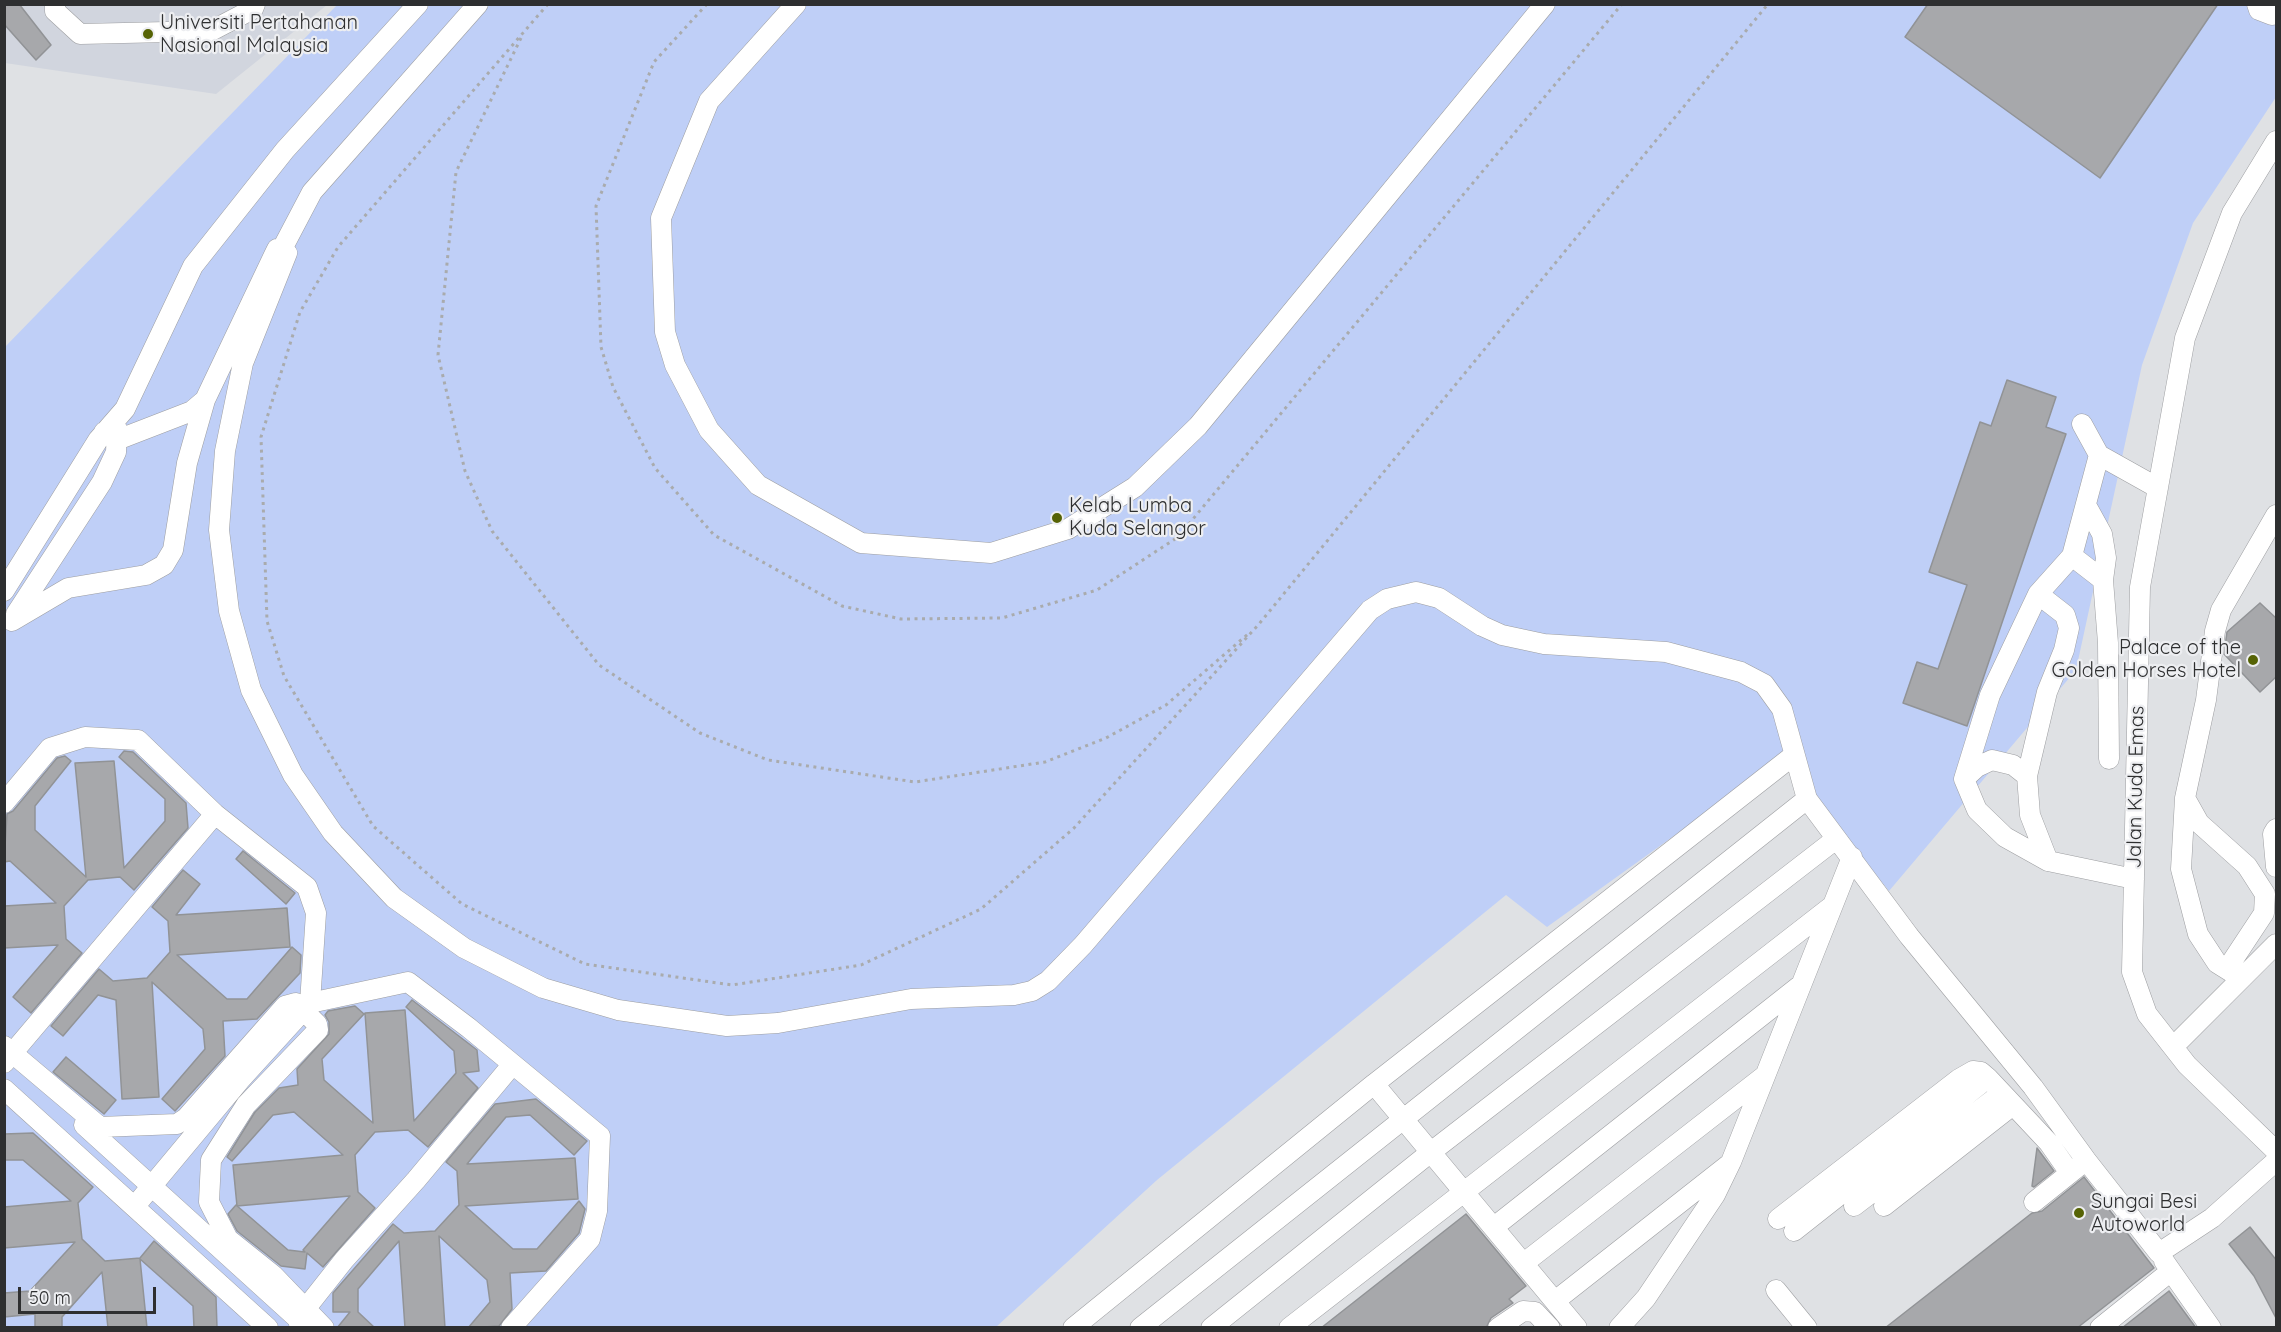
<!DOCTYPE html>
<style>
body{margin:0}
#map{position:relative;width:2281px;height:1332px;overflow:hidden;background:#dfe1e4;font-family:Quicksand,sans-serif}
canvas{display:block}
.frame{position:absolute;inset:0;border:6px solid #2e2f30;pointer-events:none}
.scale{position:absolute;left:18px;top:1287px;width:138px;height:27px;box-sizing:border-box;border:3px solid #2e2f30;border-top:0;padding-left:8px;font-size:18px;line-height:21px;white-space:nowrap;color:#2e2f30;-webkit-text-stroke:4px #edeef1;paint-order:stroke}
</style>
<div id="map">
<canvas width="2281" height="1332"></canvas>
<div class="frame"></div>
<div class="scale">50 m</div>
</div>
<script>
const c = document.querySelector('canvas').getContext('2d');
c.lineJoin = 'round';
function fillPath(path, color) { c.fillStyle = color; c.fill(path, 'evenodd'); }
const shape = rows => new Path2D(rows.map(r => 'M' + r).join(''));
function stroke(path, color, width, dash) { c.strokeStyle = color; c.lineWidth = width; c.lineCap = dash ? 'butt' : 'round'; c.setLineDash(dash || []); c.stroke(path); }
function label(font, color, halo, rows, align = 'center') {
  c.font = font + ' Quicksand,sans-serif'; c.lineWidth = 4.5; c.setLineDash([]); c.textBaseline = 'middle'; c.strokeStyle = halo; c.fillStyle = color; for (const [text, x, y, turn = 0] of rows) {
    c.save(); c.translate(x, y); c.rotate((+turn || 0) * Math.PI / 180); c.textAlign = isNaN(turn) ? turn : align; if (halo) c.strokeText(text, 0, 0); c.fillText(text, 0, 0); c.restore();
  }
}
fillPath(shape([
 [5,5,327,5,216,94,5,63]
]), '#d1d5de');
fillPath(shape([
 [337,5,2276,5,2276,97,2193,223,2142,365,2076,670,1889,891,1781,759,1547,927,1506,895,1157,1180,996,1327,5,1327,4,348]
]), '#bfcff7');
const building = shape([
 [4,4,19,4,51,45,36,60,4,24,4,4],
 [1928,4,2218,4,2100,178,1905,37,1928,4],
 [2007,380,2056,397,2046,427,2066,434,1967,726,1903,703,1917,662,1938,669,1967,585,1929,572,1980,422,1991,426,2007,380],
 [2260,603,2277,619,2277,676,2260,692,2224,654,2227,632,2260,603],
 [124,751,133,752,186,803,188,828,134,890,120,877,88,880,64,906,66,939,82,953,31,1013,13,997,58,945,4,948,4,906,56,903,10,861,4,862,7,814,13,811,57,758,65,756,71,761,35,806,35,830,86,877,75,763,114,761,124,868,165,821,165,799,119,757,124,751],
 [243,851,295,893,286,904,236,859,243,851],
 [183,870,200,884,176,915,287,908,290,947,177,955,227,999,247,999,292,947,301,955,300,973,257,1019,223,1021,225,1056,175,1111,162,1099,205,1049,203,1029,152,982,159,1097,122,1099,116,1000,98,995,63,1036,51,1026,99,969,113,981,147,978,170,952,168,921,152,907,183,870],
 [412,1000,477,1050,479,1071,463,1073,478,1088,428,1147,408,1130,375,1132,355,1155,358,1192,375,1208,323,1267,307,1253,305,1269,281,1266,237,1231,228,1214,236,1205,288,1250,305,1252,303,1250,350,1196,237,1206,233,1165,343,1155,294,1112,273,1115,232,1161,227,1157,255,1112,279,1088,298,1085,297,1069,329,1034,329,1022,325,1015,328,1011,355,1006,364,1014,322,1059,324,1080,373,1123,365,1013,405,1010,414,1121,456,1073,454,1051,406,1007,412,1000],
 [66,1057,116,1100,104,1114,53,1072,66,1057],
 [536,1099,587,1141,574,1155,530,1115,506,1117,467,1164,575,1158,578,1199,465,1206,513,1249,537,1249,579,1201,585,1209,579,1233,546,1271,510,1273,512,1309,499,1326,468,1328,490,1302,487,1280,439,1236,445,1328,405,1328,399,1241,358,1289,358,1312,375,1328,337,1328,350,1312,333,1312,333,1293,393,1224,404,1233,435,1231,459,1205,457,1171,446,1162,495,1104,536,1099],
 [33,1133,93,1187,78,1203,82,1239,105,1261,140,1258,154,1241,216,1297,217,1328,194,1328,193,1306,140,1259,147,1328,108,1328,102,1272,62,1317,62,1328,35,1328,35,1314,4,1317,4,1293,30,1291,75,1242,4,1248,4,1207,71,1201,23,1160,4,1160,4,1134,33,1133],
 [2037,1148,2054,1171,2034,1187,2032,1186,2037,1148],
 [2084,1177,2154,1268,2077,1328,1885,1328,2032,1213,2042,1211,2084,1177],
 [1466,1214,1526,1286,1509,1299,1513,1303,1491,1318,1486,1328,1321,1328,1466,1214],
 [2250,1227,2277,1261,2277,1320,2254,1276,2229,1244,2250,1227],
 [2169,1291,2196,1328,2122,1328,2169,1291]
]);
fillPath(building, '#a7a8ab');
stroke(building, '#919396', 1.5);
const minor = shape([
 [55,4,55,11,80,34,211,31,253,9,255,4],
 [796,4,709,101,661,218,665,332,675,365,709,430,758,485,861,543,991,553,1068,529,1135,487,1198,426,1545,4],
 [2257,4,2259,10,2272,15,2276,13],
 [2276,141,2232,213,2185,338,2140,587,2132,972,2147,1014,2187,1065,2276,1151],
 [282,249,312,192,478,4],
 [2082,424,2099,455,2072,556,2038,594,1990,695,1964,779,1977,810,2005,837,2048,861,2134,879],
 [104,432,117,440,192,411,205,400,274,255,277,249,282,249,287,253,243,363,225,451,219,530,229,611,251,690,293,775,333,833,394,898,464,948,543,988,618,1010,727,1026,778,1023,911,999,1014,995,1032,991,1048,981,1083,945,1370,610,1387,599,1416,592,1439,598,1482,626,1502,635,1544,644,1666,652,1741,672,1764,684,1782,709,1807,799,1909,936,2033,1087,2086,1160,2159,1253,2212,1218,2276,1161],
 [2099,455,2158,488],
 [2086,505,2102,534,2106,558,2103,580],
 [2072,556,2103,580,2108,643,2109,759],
 [4,591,98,440,125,409,193,266,285,150,418,4],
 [2038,594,2065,615,2069,628,2064,650,2047,692,2027,776,2030,815,2048,861],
 [16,614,102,482,116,452,117,429],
 [12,621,68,588,146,575,164,565,173,550,187,463,205,400],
 [1964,779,1977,767,1992,760,2013,765,2027,776],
 [2185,798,2199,823,2247,866,2265,894,2264,913,2227,969],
 [4,803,50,748,85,737,138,740,215,814,307,887,316,913,310,1003],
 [2276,829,2273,834,2276,867],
 [2241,978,2217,963,2198,934,2181,869,2185,798,2206,700,2215,631,2221,610,2276,515],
 [4,1046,100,1127,177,1124,186,1118,285,1006,296,1003,317,1024,318,1030,246,1105,211,1160,209,1202,228,1239,273,1275,324,1328],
 [2173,1047,2276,944],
 [4,1063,215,814],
 [1374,1084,1794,755],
 [4,1089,268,1328],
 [84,1125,298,1319,300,1328],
 [2034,1202,2079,1166],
 [135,1206,240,1080,310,1003,408,982,469,1028,600,1136,597,1211,590,1239,511,1328],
 [1854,1206,2002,1093],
 [1884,1206,2013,1105],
 [1778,1219,1959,1079,1973,1071,1981,1072,1988,1078,2049,1143,2070,1173],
 [1494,1227,1798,987],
 [1794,1231,1988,1078],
 [2164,1261,2211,1328],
 [1524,1263,1763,1077],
 [1776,1290,1807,1328],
 [1555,1301,1728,1165],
 [299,1317,344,1260,416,1180,512,1065],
 [1073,1328,1374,1084,1577,1328],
 [1140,1328,1807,799],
 [1211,1328,1431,1152,1836,839],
 [1289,1328,1832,906],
 [1498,1328,1523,1311,1535,1312,1550,1328],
 [1619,1328,1646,1298,1715,1195,1731,1162,1852,857],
 [2100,1328,2171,1271]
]);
stroke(minor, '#9d9ea1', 21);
stroke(shape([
 [548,4,338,247,300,312,261,437,267,621,284,676,373,826,462,904,585,964,732,985,861,965,981,909,1074,828,1259,624,1768,4],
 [707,4,654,62,596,206,601,347,613,387,655,468,714,535,842,606,901,619,1002,618,1097,590,1178,537,1622,4],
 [521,38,456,172,438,355,465,471,492,531,599,665,700,733,768,760,915,782,1045,762,1106,738,1166,705,1248,634]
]), '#a9abad', 3, [3, 4.5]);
stroke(minor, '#fff', 20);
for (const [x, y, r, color] of [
 [148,34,6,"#566305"],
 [1057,518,6,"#566305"],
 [2253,660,6,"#566305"],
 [2079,1213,6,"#566305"]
]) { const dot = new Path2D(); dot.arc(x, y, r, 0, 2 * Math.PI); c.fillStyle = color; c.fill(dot); stroke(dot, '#edeef1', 2); }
label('20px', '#2e2f30', '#edeef1', [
 ["Universiti Pertahanan",160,23],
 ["Nasional Malaysia",160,46],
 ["Kelab Lumba",1069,506],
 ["Kuda Selangor",1069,529],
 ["Palace of the",2241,648,"right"],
 ["Golden Horses Hotel",2241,671,"right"],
 ["Sungai Besi",2091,1202],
 ["Autoworld",2091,1225]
], 'left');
label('20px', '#2e2f30', '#edeef1', [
 ["Jalan Kuda Emas",2136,787,-89]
]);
</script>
